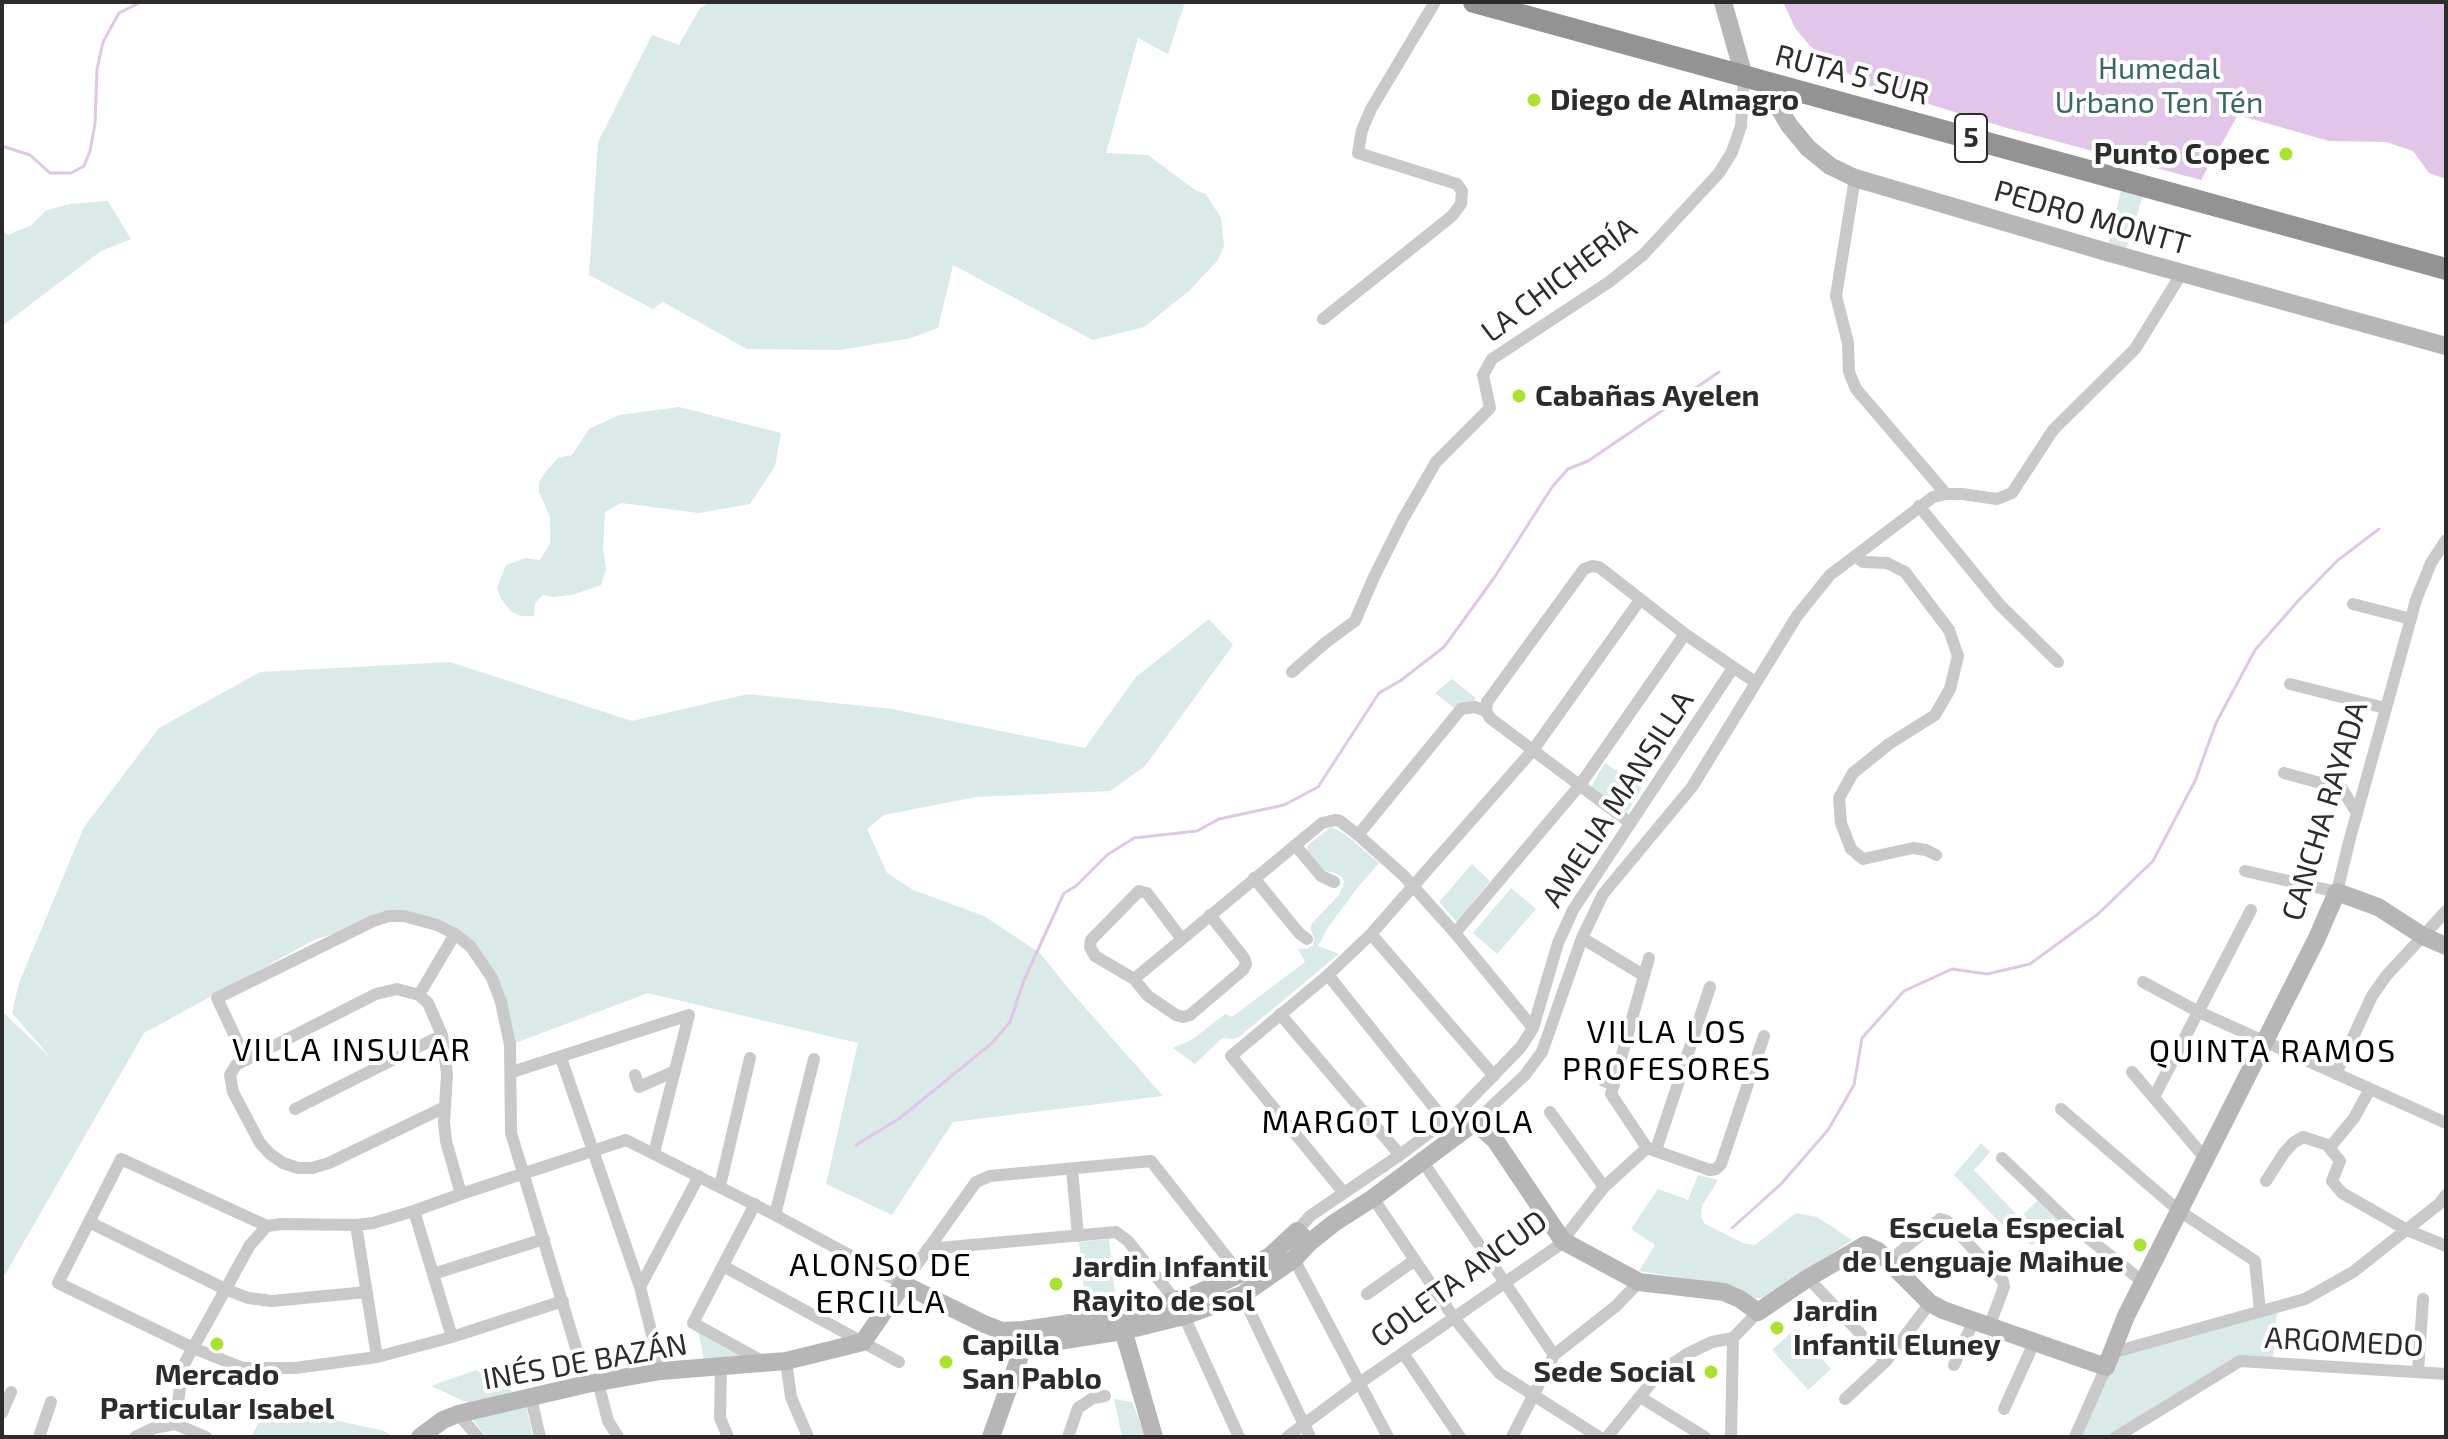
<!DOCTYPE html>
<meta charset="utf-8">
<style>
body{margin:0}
#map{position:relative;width:2448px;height:1439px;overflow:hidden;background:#fff;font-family:"Exo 2",sans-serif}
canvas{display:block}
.frame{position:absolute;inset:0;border:4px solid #2c2c2c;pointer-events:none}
</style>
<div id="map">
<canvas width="2448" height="1439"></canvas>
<div class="frame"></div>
</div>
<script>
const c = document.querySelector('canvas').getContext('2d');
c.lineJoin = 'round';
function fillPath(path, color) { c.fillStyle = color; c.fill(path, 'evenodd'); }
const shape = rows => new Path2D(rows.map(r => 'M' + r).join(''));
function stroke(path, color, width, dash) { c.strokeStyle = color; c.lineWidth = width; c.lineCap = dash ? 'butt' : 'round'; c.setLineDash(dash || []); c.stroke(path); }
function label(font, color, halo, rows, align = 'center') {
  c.font = font + ' "Exo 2",sans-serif'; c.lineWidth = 8; c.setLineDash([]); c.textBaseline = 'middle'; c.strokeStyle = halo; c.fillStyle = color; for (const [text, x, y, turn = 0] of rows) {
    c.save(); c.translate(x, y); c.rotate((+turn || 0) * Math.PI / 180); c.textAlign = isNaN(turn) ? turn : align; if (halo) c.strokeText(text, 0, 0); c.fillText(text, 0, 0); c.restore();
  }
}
fillPath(shape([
 [710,2,1185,2,1168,54,1138,38,1106,153,1148,155,1195,190,1206,194,1221,218,1224,246,1218,260,1190,290,1144,327,1093,340,953,265,938,328,911,338,840,350,747,349,663,302,653,309,589,275,598,142,652,35,679,45,700,8],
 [2123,182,2145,189,2126,249,2108,245],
 [108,201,131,239,101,251,2,326,2,231,8,235,32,225,45,211,69,204],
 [679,407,781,433,775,466,750,504,699,513,621,503,605,512,603,548,606,569,601,585,572,595,552,597,543,595,535,603,534,616,521,616,512,612,501,599,497,588,506,565,526,558,540,560,550,543,550,517,539,492,539,482,547,470,558,458,572,455,589,429,619,415],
 [1209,619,1233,645,1145,766,1110,791,976,797,884,815,867,829,887,873,913,890,984,916,1040,953,1073,994,1163,1096,953,1122,892,1215,826,1184,858,1043,648,993,510,1045,492,978,449,931,389,916,314,940,144,1033,2,1280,2,1011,52,1059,12,1013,19,983,84,827,159,728,260,672,450,662,632,721,748,694,892,709,1085,748,1136,677],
 [1452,679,1476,698,1469,705,1455,709,1435,693],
 [1605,763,1642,788,1626,814,1591,787],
 [1331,827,1346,835,1379,863,1358,887,1327,929,1318,946,1339,954,1240,1036,1234,1039,1222,1038,1195,1064,1173,1048,1193,1039,1225,1014,1232,1017,1305,962,1298,949,1307,949,1313,945,1314,937,1310,928,1312,923,1339,895,1344,883,1343,878,1336,873,1325,871,1307,854,1308,845],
 [1472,864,1490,881,1457,922,1439,902],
 [1511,888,1536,909,1497,954,1473,933],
 [1981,1143,1990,1152,1974,1170,2020,1218,2039,1199,2066,1225,2032,1245,2011,1234,1954,1175],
 [1698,1175,1718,1180,1702,1206,1701,1217,1705,1224,1743,1243,1755,1245,1796,1213,1817,1217,1852,1240,1764,1298,1754,1298,1737,1287,1724,1284,1639,1271,1655,1245,1631,1229,1658,1189,1688,1200],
 [1109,1239,1115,1294,1085,1297,1079,1242],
 [2277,1309,2273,1361,2239,1358,2112,1437,2077,1437,2113,1354],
 [1795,1329,1831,1369,1808,1390,1772,1350],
 [698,1330,754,1361,705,1365],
 [476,1370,513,1392,470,1404,431,1386],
 [1114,1399,1132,1402,1146,1437,1122,1437],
 [268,1405,384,1431,395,1437,251,1437],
 [526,1406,533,1437,487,1437,471,1418]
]), '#daeae8');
fillPath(shape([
 [1783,2,2446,2,2446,179,2429,173,2413,151,2386,142,2329,141,2238,115,2201,180,2007,128,1863,84,1810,46,1795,28]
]), '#e2c6ea');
stroke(shape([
 [190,2,219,2],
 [2,146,30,155,50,173,71,173,84,166,90,151,95,124,97,69,103,42,119,13,141,2],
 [856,1145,900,1118,992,1043,1010,1022,1024,980,1064,893,1076,886,1107,855,1134,838,1197,831,1219,819,1284,805,1318,787,1379,693,1400,681,1444,647,1494,578,1552,487,1568,469,1588,461,1719,372],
 [1732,1228,1781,1184,1828,1130,1854,1085,1862,1038,1904,991,1952,969,1987,974,2030,964,2098,914,2153,861,2195,781,2216,723,2255,650,2298,601,2338,560,2379,529]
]), '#e2c6ea', 3);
stroke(shape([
 [1855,178,1836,296,1848,343,1849,372,1856,389,1946,494],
 [1323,319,1452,216,1461,204,1462,191,1457,184,1358,153,1362,130,1371,109,1435,2],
 [1919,506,2000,605,2058,662],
 [1855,556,1863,562,1887,563,1905,572,1949,630,1958,656,1950,689,1935,715,1889,744,1853,773,1839,798,1841,823,1851,849,1863,859,1913,848,1926,850,1936,855],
 [2353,604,2411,619],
 [1292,672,1325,643,1355,621,1374,577,1403,519,1436,462,1490,408,1483,375,1492,359,1609,282,1643,255,1719,173,1732,152,1741,126,1744,76],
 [2290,684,2385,708],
 [2284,773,2342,789,2357,813],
 [1630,823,1490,718,1486,711,1487,702,1584,569,1592,566,1599,567,1685,634,1755,682],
 [1358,835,1461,709,1475,707,1486,711],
 [1295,845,1321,876,1334,882],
 [2245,871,2337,892,2349,842,2416,600,2431,563,2446,540],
 [1254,878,1299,933,1307,939],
 [1455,933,1580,785,1685,634],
 [1371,934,1494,1076],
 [1181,938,1147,893,1139,891,1091,940,1090,947,1095,956,1134,979,1148,996,1176,1015,1183,1017,1190,1015,1243,970,1246,964,1244,958,1210,915],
 [1582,938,1643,975],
 [1649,958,1611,1094,1647,1148,1710,1170,1716,1169,1721,1164,1764,1036],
 [1328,975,1445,1121],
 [1134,979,1322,823,1335,820,1340,821,1358,835,1403,875,1455,933,1533,1028],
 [2143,982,2199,1012,2446,1123],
 [419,995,455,934],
 [1280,1014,1400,1155],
 [561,1058,640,1287,661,1371],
 [246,1060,217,998,373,921,389,916,404,916,437,925,455,934,471,947,492,978,501,1002,510,1045,511,1133,587,1384],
 [512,1072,689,1015],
 [2132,1072,2205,1158],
 [1597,1074,1604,1081,1614,1085],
 [2336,1074,2372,996,2386,976,2446,911],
 [635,1075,639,1087,675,1071],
 [2154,1097,2251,910],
 [445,1107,329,1163,312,1168,298,1168,283,1163,270,1154,260,1143,233,1092,230,1075,236,1065,376,994,397,989,419,995,428,1003,442,1035,447,1074,444,1123,446,1141,461,1194],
 [1462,1108,1475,1122,1525,1075,1542,1052,1582,938,1603,894,1692,787,1797,616,1830,575,1933,497,1946,494,1962,494,1997,499,2012,493,2053,430,2135,349,2182,273],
 [295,1109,442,1035],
 [2061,1109,2178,1210,2255,1261,2260,1311],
 [1550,1112,1604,1187],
 [2331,1146,2330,1149,2340,1161,2332,1181,2342,1193,2407,1230,2446,1246],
 [1656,1150,1710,987],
 [654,1153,689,1015],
 [2002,1158,2072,1225,2143,1282],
 [1423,1162,1554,1355],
 [1072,1169,1078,1236],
 [2266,1181,2284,1153,2293,1143,2303,1137,2331,1146,2354,1118,2370,1089],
 [720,1186,750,1058],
 [1344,1193,1231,1056,1328,975,1371,934,1533,750,1640,600],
 [1373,1198,1454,1318,1499,1373,1599,1437],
 [755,1204,693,1323,762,1361],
 [414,1211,452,1337],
 [775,1215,814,1059],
 [89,1222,225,1289,248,1298,272,1301,367,1292],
 [356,1225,377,1357],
 [267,1226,121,1159,58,1283,193,1348,243,1368,295,1368,377,1357,452,1337,563,1301],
 [1297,1231,1310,1216,1400,1155,1462,1108,1521,1047,1533,1028,1558,943,1573,910,1733,668],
 [927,1249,1116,1232,1128,1241,1175,1300],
 [1294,1259,1388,1437],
 [1888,1262,1940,1219,1947,1221,2003,1281,2004,1287,1989,1327],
 [723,1266,899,1362],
 [433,1274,544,1239],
 [1808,1278,1886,1361],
 [640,1287,699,1176],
 [1367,1294,1415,1260],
 [1242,1295,1310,1437],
 [1184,1316,1239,1437],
 [1403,1353,1460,1437],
 [2111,1353,2305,1299,2353,1272,2439,1204,2446,1195],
 [786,1361,791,1397,808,1437],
 [1954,1365,1973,1322],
 [721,1368,720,1418,728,1437],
 [2418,1372,2423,1299],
 [598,1382,608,1421,618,1437],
 [1640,1397,1705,1437],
 [531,1398,540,1437],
 [1845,1399,1886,1361,1930,1303],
 [2004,1409,2034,1343],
 [2,1413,11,1392],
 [458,1414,478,1437],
 [175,1424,183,1366,250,1245,267,1226,281,1224,356,1225,373,1223,414,1211,461,1194,626,1140,775,1215,903,1284,976,1182,990,1176,1151,1161,1240,1274],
 [39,1437,51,1402],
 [135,1437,154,1428,175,1424,206,1437],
 [1068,1437,1078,1408,1093,1398,1105,1396],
 [1287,1437,1358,1384,1558,1246,1604,1187,1647,1148],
 [1512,1437,1554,1355,1616,1306,1639,1282],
 [1607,1437,1660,1372,1687,1354,1712,1342,1733,1338],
 [1731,1437,1733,1338,1758,1312],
 [2075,1437,2106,1367],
 [2116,1437,2240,1361,2446,1374]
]), '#c9c9c9', 12);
stroke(shape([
 [1723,2,1744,76],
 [1764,82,1789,125,1808,148,1830,166,1855,178,2110,253,2446,346],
 [1120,1319,1154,1437],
 [420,1437,443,1420,458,1414,587,1384,661,1371,786,1361,863,1342,903,1284,982,1323,1002,1331,1023,1330,1119,1316,1194,1295,1240,1274,1270,1256,1297,1231,1309,1243],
 [991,1437,1021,1353,1026,1346,1123,1331,1184,1316,1242,1295,1294,1259,1309,1243,1334,1223,1373,1198,1475,1122,1495,1140,1563,1241,1639,1282,1724,1292,1740,1299,1758,1312,1808,1278,1865,1245,1878,1251,1930,1303,1943,1310,2106,1367,2126,1316,2316,940,2337,892,2378,907,2423,936,2446,946]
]), '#b6b6b6', 18);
stroke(shape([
 [1474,2,2446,269]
]), '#939393', 22);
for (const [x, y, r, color] of [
 [1534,100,8,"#aae230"],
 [2286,154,8,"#aae230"],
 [1519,396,8,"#aae230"],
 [2140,1245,8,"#aae230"],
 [1056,1284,8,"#aae230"],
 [1777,1328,8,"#aae230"],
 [217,1344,8,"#aae230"],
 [946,1362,8,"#aae230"],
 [1711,1372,8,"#aae230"]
]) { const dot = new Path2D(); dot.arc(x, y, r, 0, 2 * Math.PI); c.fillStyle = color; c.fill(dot); stroke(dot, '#fff', 3); }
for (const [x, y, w] of [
 [1971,138,32]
]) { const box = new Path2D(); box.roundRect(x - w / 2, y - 24, w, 48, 6); c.fillStyle = '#fff'; c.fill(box); stroke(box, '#2c2c2c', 2); }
label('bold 28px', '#2c2c2c', null, [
 ["5",1971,138]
]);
label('30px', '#3b6764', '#fff', [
 ["Humedal",2159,69],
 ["Urbano Ten Tén",2159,103]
]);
label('30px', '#2c2c2c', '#fff', [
 ["RUTA 5 SUR",1852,75,15],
 ["PEDRO MONTT",2092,218,16],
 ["LA CHICHERÍA",1559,280,-37],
 ["AMELIA MANSILLA",1618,799,-57],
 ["CANCHA RAYADA",2325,811,-73],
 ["GOLETA ANCUD",1459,1279,-36],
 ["ARGOMEDO",2344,1342,3],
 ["INÉS DE BAZÁN",585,1362,-10]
]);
label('bold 30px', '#2c2c2c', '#fff', [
 ["Diego de Almagro",1550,100],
 ["Punto Copec",2270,154,"right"],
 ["Cabañas Ayelen",1535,396],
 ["Escuela Especial",2124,1228,"right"],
 ["de Lenguaje Maihue",2124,1262,"right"],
 ["Jardin Infantil",1072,1267],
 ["Rayito de sol",1072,1301],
 ["Jardin",1793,1311],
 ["Infantil Eluney",1793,1345],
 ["Capilla",962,1345],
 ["San Pablo",962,1379],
 ["Sede Social",1695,1372,"right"],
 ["Mercado",217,1375,"center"],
 ["Particular Isabel",217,1409,"center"]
], 'left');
c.letterSpacing = '2px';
label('32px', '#000', '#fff', [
 ["VILLA LOS",1667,1032],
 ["PROFESORES",1667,1069],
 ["VILLA INSULAR",352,1050],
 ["QUINTA RAMOS",2273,1051],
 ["MARGOT LOYOLA",1398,1122],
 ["ALONSO DE",881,1265],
 ["ERCILLA",881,1302]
]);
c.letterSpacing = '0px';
</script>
